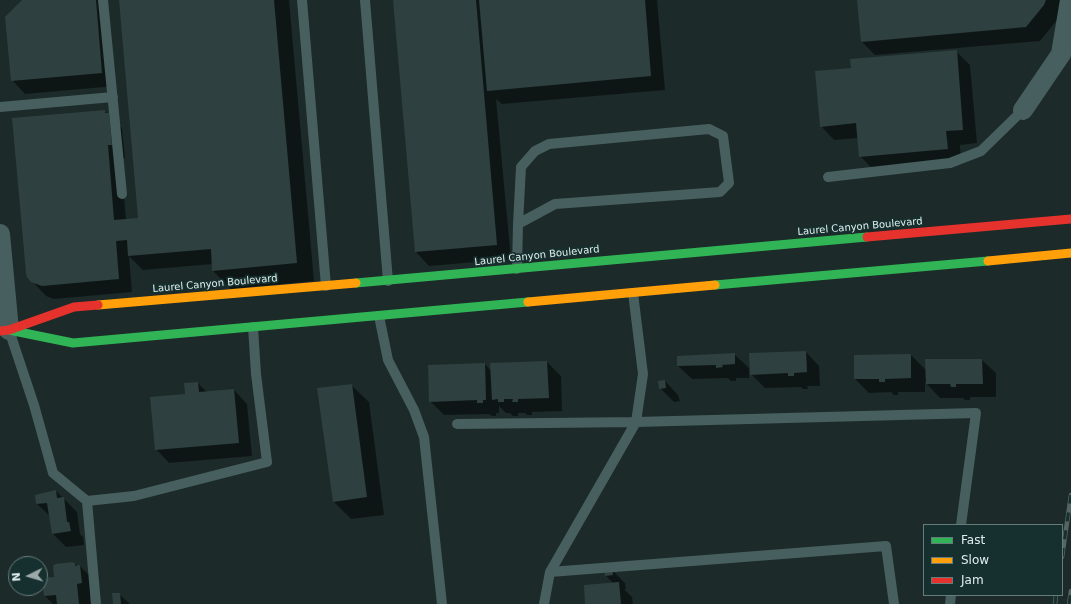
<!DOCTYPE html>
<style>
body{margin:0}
#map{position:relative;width:1071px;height:604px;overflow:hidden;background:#1c2a29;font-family:"DejaVu Sans",sans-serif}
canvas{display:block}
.legend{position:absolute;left:923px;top:524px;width:140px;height:72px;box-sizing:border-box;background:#16302f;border:1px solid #667c7b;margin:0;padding:5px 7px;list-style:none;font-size:12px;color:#dfeeed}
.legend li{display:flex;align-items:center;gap:8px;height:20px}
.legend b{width:20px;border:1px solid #667c7b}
.north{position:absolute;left:8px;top:556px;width:40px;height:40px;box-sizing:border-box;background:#16302f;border:1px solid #667c7b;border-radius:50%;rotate:265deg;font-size:11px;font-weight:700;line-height:16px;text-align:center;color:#dfeeed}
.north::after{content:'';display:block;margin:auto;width:14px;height:18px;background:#9ba9a8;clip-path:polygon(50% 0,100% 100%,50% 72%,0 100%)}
</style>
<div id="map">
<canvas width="1071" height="604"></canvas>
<ul class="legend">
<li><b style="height:5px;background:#30b455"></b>Fast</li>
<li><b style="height:5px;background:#ff9f0a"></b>Slow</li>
<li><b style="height:5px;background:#e5322d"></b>Jam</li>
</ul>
<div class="north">N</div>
</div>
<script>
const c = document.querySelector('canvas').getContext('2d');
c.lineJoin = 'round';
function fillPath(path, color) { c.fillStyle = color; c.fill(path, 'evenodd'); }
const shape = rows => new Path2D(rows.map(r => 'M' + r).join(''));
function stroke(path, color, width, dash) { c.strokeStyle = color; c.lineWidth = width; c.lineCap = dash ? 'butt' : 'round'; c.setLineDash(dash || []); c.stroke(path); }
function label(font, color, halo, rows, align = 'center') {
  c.font = font + ' "DejaVu Sans",sans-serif'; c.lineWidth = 3.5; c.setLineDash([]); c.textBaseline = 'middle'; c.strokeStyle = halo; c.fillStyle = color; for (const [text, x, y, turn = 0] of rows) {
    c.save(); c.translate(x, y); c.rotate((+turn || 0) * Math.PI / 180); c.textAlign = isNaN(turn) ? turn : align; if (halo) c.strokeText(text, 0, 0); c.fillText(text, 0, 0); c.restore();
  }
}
fillPath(shape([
 [23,0,105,0,115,86,25,94,12,80],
 [120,0,289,0,314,281,231,289,213,271,213,264,143,270,129,256,132,292,54,299,46,296,32,281,104,111,109,114,122,128,125,158,121,158,126,220,139,219],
 [394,0,657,0,665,90,502,104,496,99,511,259,429,266,416,252],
 [858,0,1064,0,1058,19,1040,41,875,55,862,42],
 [956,51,970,65,977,143,960,145,961,163,874,170,860,156,858,138,834,140,821,126,852,69],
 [806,352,819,366,820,386,807,386,808,389,803,389,801,387,765,388,751,374],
 [735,355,749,368,749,378,736,378,736,381,731,381,728,378,692,379,678,366],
 [911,355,926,370,982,360,996,373,996,397,970,397,970,400,965,400,963,398,940,398,925,382,925,392,898,392,898,395,894,395,891,392,869,393,855,379],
 [547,362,561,376,562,411,532,412,532,415,527,415,525,413,518,413,518,416,513,416,510,413,506,413,499,406,499,413,496,413,496,416,492,416,489,414,444,415,430,401,485,364,491,371],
 [665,381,678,395,680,401,674,402,660,388],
 [198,383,208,393,234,390,247,404,252,456,169,463,156,449,186,394],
 [351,385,369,402,384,515,351,519,334,502],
 [56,491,77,512,80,534,83,537,84,545,66,547,52,533,50,516,37,504],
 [75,564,77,567,80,566,94,580,95,597,90,597,91,604,53,604,45,596,44,579,55,578],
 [611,569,625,583,626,589,624,589,632,597,633,604,586,604,614,584,606,576],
 [119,594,130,604,114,604]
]), '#0007');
fillPath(shape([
 [22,0,96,0,102,73,11,81,5,17],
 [119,0,274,0,297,263,212,271,211,249,128,256,127,240,116,241,119,279,42,286,31,282,27,277,26,273,12,118,105,110,105,113,109,113,112,145,108,145,114,220,138,218],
 [393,0,476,0,497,245,415,252],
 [479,0,645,0,651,76,487,91],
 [857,0,1046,0,1044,5,1026,27,861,42],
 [957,50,963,130,946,131,948,149,859,157,856,123,820,127,815,71,851,68,850,59],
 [806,351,807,372,794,373,794,376,788,376,788,373,750,375,749,353],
 [735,353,735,364,722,365,723,367,716,368,716,365,677,366,677,356],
 [911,354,911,378,885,379,885,382,879,382,879,379,854,379,854,355],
 [925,359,982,359,983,384,956,384,956,387,951,387,950,384,926,384],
 [547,361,549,398,518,399,518,402,512,402,513,399,504,399,504,402,498,402,498,399,492,400,490,363],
 [485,363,486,400,483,400,483,403,477,403,477,400,429,402,428,365],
 [665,380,666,388,659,389,658,381],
 [198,382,199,392,234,389,239,443,155,450,150,397,185,394,184,383],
 [352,384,367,497,333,502,317,388],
 [56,490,57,498,64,497,67,522,69,522,71,531,52,534,47,503,36,504,35,495],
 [73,562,73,563,75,563,75,566,80,565,82,583,77,584,79,604,57,604,56,595,44,596,42,578,54,577,53,565,55,565,55,564],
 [612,568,613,575,605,576,604,569],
 [619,582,621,604,585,604,584,585],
 [112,593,120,593,121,604,113,604]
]), '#2e4040');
stroke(shape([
 [103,0,122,194],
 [302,0,326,286],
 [365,0,388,281],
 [0,107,113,97],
 [828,177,950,163,981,151,1023,110],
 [517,269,518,224,521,167,535,151,549,144,709,129,723,136,729,183,720,192,555,204,518,224],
 [633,293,643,374,636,422,976,413,961,525],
 [379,316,388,360,414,410,424,437,442,604],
 [9,330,34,405,53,473,87,501,96,604],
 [457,424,636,422,550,572,544,604],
 [87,501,134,496,267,462,256,374,253,327],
 [550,572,886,546,894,604],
 [950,604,951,595]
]), '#475f5e', 10);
stroke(shape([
 [1023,110,1061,54,1070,0],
 [0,234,9,330]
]), '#475f5e', 20);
stroke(shape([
 [356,283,867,237],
 [715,285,988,261],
 [9,330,73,343,528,302]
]), '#30b455', 9);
stroke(shape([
 [988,261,1071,253],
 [528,302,715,285],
 [98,305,356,283]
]), '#ff9f0a', 9);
stroke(shape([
 [867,237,1071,219],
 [0,331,9,330,74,307,98,305]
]), '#e5322d', 9);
const rail = shape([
 [1062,557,1071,495],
 [1055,604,1056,595],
 [1069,604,1071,591]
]);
stroke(rail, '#546664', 4.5);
stroke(rail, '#16302f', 3, [9]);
label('10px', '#dfeeed', '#16302f', [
 ["Laurel Canyon Boulevard",860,227,-5],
 ["Laurel Canyon Boulevard",537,256,-6],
 ["Laurel Canyon Boulevard",215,284,-5]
]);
</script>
